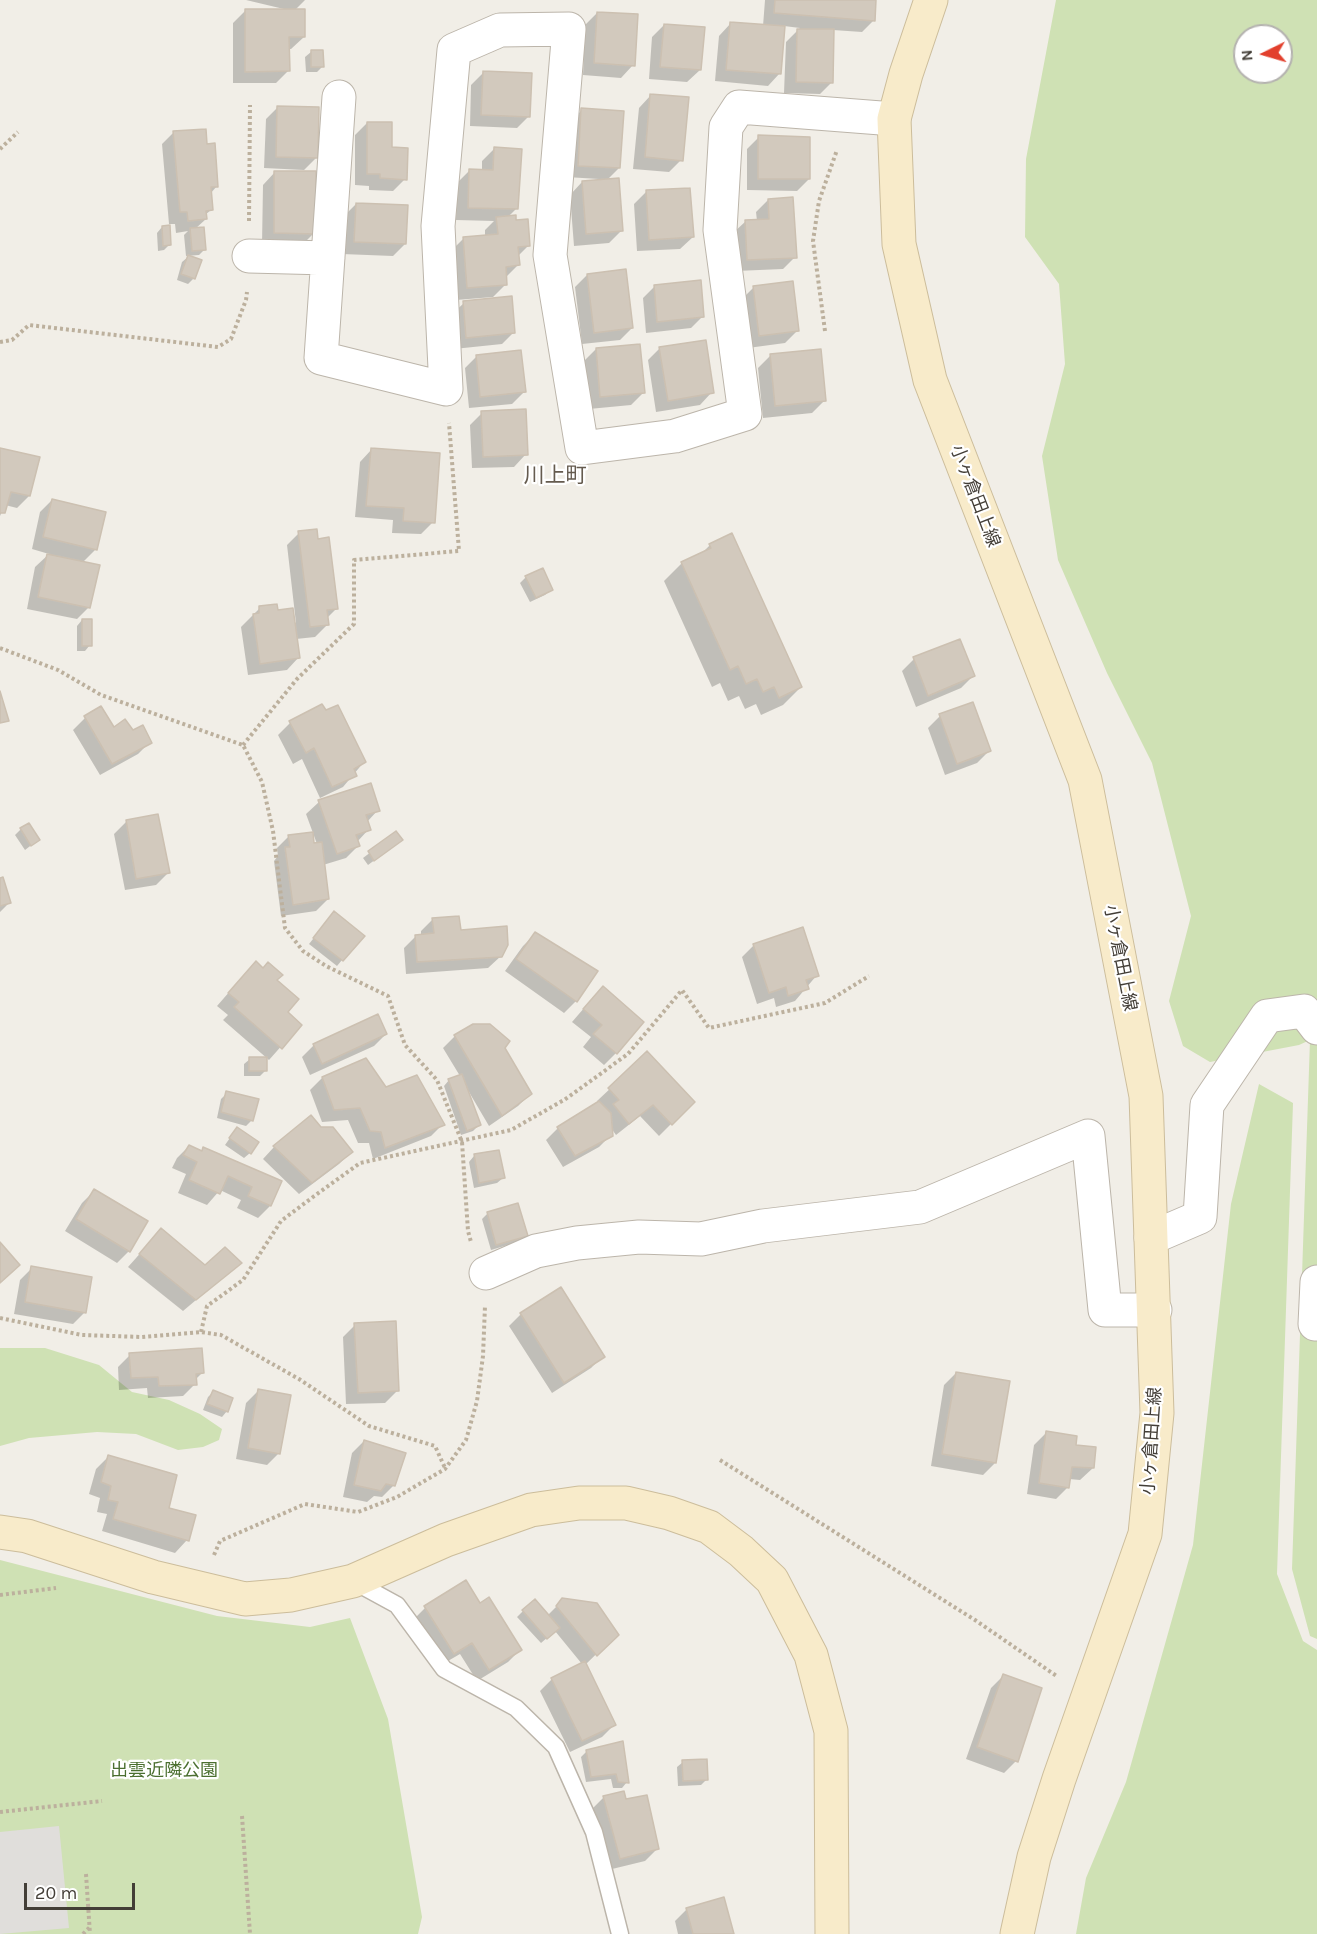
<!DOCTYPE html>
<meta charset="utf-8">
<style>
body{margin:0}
#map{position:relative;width:1317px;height:1934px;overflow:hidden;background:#f1eee7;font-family:Karla,sans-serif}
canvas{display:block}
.north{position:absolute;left:1233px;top:24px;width:60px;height:60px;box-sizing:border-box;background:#fff;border:2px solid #b4b2af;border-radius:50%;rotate:265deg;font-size:16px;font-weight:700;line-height:24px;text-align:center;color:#433e37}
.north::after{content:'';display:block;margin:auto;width:21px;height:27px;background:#e2402d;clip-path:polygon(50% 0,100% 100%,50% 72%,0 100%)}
.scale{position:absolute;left:24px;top:1883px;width:111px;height:27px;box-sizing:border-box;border:3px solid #433e37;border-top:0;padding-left:8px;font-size:18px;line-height:21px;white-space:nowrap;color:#433e37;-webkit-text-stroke:4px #fff;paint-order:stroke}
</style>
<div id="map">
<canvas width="1317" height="1934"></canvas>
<div class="north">N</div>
<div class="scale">20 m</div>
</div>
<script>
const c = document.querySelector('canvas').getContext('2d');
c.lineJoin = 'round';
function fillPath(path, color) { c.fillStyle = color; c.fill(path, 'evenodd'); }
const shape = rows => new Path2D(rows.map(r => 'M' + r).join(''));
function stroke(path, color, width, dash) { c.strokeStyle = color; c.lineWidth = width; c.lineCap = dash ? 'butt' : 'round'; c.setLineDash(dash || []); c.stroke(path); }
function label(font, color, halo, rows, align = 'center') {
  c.font = font + ' Karla,"Noto Sans JP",sans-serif'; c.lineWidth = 4.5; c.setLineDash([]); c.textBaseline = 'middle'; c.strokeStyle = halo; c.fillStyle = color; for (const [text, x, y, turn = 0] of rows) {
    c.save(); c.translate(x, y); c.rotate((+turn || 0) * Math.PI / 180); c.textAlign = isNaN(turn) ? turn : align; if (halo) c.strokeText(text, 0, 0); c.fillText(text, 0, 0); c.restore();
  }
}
fillPath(shape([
 [1056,0,1317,0,1317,1639,1310,1636,1292,1569,1310,1040,1299,1045,1210,1062,1183,1046,1169,1001,1191,916,1152,763,1107,673,1058,560,1042,456,1065,364,1059,284,1025,237,1026,159],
 [1245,36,1281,36,1281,72,1245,72],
 [1259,1084,1293,1103,1277,1574,1303,1641,1317,1650,1317,1934,1076,1934,1086,1878,1126,1782,1193,1545,1231,1204],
 [0,1348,45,1348,99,1365,132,1392,169,1400,200,1414,222,1429,219,1440,203,1447,178,1450,136,1434,97,1432,29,1438,0,1446],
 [0,1560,217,1616,310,1627,350,1618,388,1719,422,1917,418,1934,0,1934]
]), '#cfe1b4');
fillPath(shape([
 [59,1826,69,1928,0,1934,0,1832]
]), '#e0dedb');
fillPath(shape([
 [246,0,305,0,295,10,304,37,291,49,288,49,288,71,276,83,233,83,233,23,245,11,288,10],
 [765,0,875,0,874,20,862,32,833,30,832,82,820,94,784,93,786,42,800,28,784,26,780,73,768,86,715,81,719,36,731,23,763,26],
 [597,13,633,65,621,78,583,75,585,25],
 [664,25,700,70,687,82,649,79,652,37],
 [311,52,323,66,317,72,306,72,305,57],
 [483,73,529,116,517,128,470,126,471,85],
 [651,95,681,160,669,172,633,169,639,108],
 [278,107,316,158,304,170,264,168,266,119],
 [582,110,619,168,606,181,621,231,609,243,574,246,570,195,582,182,599,181,599,179,566,177,570,122],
 [367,123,391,149,405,179,393,191,369,190,369,186,355,185,355,135],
 [174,132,206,145,217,186,210,194,211,210,205,215,206,219,195,229,205,249,199,255,186,256,184,235,188,231,176,233,175,224,169,224,162,144],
 [759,137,809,179,797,191,747,190,747,149],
 [494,149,516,209,508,217,528,246,518,256,518,265,506,277,505,285,493,297,456,300,452,250,464,238,485,236,485,230,494,221,456,220,457,183,469,171,482,171,482,161],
 [275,172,314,233,302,245,262,244,263,185],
 [646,192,693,237,680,249,637,251,634,204],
 [768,200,795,257,783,269,736,271,733,233,746,221,757,221,756,212],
 [356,204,405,244,393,256,342,254,344,216],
 [162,227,170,244,164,250,158,251,157,233],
 [188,257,194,278,188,284,177,280,182,262],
 [587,275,632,328,620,340,582,344,575,287],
 [655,286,703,316,691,328,646,333,643,298],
 [754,287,797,331,785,343,748,348,742,299],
 [464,303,514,332,502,344,454,349,451,315],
 [660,348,712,392,700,405,656,412,648,360],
 [596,349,643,393,631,405,589,409,584,361],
 [477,356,524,392,512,404,469,408,465,368],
 [770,356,824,401,812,413,763,418,758,368],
 [482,413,526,454,514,467,472,468,470,425],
 [372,449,433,522,421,534,392,533,393,520,355,517,360,462],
 [0,450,29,496,17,508,5,505,0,516],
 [52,500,104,513,95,550,82,563,89,607,77,619,27,609,35,567,49,554,32,549,40,512],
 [299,533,317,541,337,608,326,619,327,625,315,637,296,639,299,657,287,670,248,675,241,627,260,608,296,623,287,545],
 [732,535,801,687,783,705,761,715,756,704,745,709,739,696,728,701,720,683,712,687,664,581,682,563,700,555,710,545],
 [526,577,551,590,545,595,530,602,520,583],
 [82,620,90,645,85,651,77,651,77,626],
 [914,659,973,676,961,688,916,707,902,671],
 [100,708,113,729,133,732,150,742,138,754,100,775,73,730,85,718],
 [940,716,989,751,977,763,945,775,928,728],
 [290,723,364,762,343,787,320,798,302,759,293,764,278,735],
 [370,785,378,810,367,822,369,829,357,842,358,846,346,858,323,865,328,899,316,911,281,916,274,861,278,856,277,848,289,836,313,845,317,844,306,814,319,802],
 [126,822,168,873,156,885,125,890,114,834],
 [21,829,38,840,25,850,15,835],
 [396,833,395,845,368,865,363,858],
 [0,879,9,903,0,912],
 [329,919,342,960,337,966,309,944],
 [433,919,459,932,501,956,488,968,406,974,404,948,416,936,421,936,421,931],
 [535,934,576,1001,564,1013,505,971,523,946],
 [754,945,817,975,795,1001,776,1007,774,998,757,1004,742,957],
 [244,975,275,980,285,1012,300,1025,269,1060,223,1020,228,1015,217,1006],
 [591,1000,616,1053,604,1065,583,1047,591,1037,572,1022],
 [386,1034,374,1046,310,1075,302,1057,314,1045],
 [455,1036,503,1048,530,1094,518,1106,489,1126,469,1092,468,1093,479,1125,473,1131,461,1135,444,1086,449,1080,460,1076,443,1048],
 [647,1054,693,1102,659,1136,640,1116,616,1135,611,1128,611,1135,599,1147,563,1167,546,1140,558,1128,599,1103,597,1101],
 [250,1059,265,1071,260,1076,244,1076,244,1064],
 [322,1078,386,1088,443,1124,431,1136,373,1159,369,1143,358,1143,348,1120,322,1122,310,1090],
 [227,1093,252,1120,246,1126,217,1118,221,1099],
 [320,1129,351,1152,339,1164,299,1194,263,1159,274,1147],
 [232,1135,250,1153,244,1158,225,1145],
 [189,1146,201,1152,204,1149,280,1182,270,1206,258,1218,237,1208,241,1200,220,1190,207,1205,178,1193,186,1174,172,1168,177,1158],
 [498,1151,503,1178,497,1183,474,1188,469,1162,474,1156],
 [94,1191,129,1251,117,1263,65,1231,82,1203],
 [488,1213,526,1236,521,1241,491,1250,482,1219],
 [161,1230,205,1267,240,1263,183,1311,128,1267],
 [32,1268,85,1312,73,1324,14,1314,20,1280],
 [521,1314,603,1356,591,1368,552,1393,509,1326],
 [355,1325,397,1391,385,1403,346,1404,343,1337],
 [130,1355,203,1372,195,1380,195,1384,183,1396,148,1398,147,1388,119,1390,118,1367],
 [956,1373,995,1463,983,1475,931,1466,944,1385],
 [258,1391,279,1453,267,1465,236,1459,246,1403],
 [213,1392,227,1411,222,1417,203,1410,208,1397],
 [1046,1433,1093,1468,1080,1480,1069,1479,1068,1487,1056,1499,1027,1494,1034,1445],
 [364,1441,394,1485,382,1497,374,1496,367,1502,343,1497,352,1453],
 [108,1457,167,1509,187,1540,175,1553,102,1531,107,1514,97,1512,100,1498,89,1494,96,1469],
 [465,1583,479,1605,520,1650,508,1662,477,1681,460,1654,441,1665,413,1620,425,1608],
 [563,1600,617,1634,585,1665,614,1725,602,1737,570,1752,540,1691,552,1679,582,1664,555,1631,541,1643,517,1617,523,1611,547,1616],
 [1003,1676,1016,1761,1004,1773,966,1759,991,1688],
 [587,1751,627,1782,622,1788,613,1788,611,1779,586,1782,581,1757],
 [683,1762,707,1779,701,1785,678,1786,677,1767],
 [604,1797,625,1801,657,1849,645,1861,608,1870,592,1809],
 [687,1909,733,1934,678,1934,675,1921]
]), '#0003');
const building = shape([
 [775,0,876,0,875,21,774,13,775,0],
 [245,9,305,9,305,37,289,37,290,71,245,72,245,9],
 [597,12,638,14,635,66,594,63,597,12],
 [730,22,785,26,781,74,726,70,730,22],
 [664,24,705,27,701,70,660,67,664,24],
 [797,29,834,29,833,83,796,82,797,29],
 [311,50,323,50,324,67,311,67,311,50],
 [483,71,532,73,530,117,481,115,483,71],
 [650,94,689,97,683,161,645,157,650,94],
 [277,106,319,107,318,158,276,157,277,106],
 [581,108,624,111,620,168,578,166,581,108],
 [367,122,392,122,392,147,408,148,407,180,380,178,380,174,367,174,367,122],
 [206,129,207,144,215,143,218,187,211,187,213,210,206,211,207,219,188,221,187,212,180,212,173,131,206,129],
 [758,135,810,137,810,179,758,179,758,135],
 [494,147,522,149,518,209,468,208,469,169,493,170,494,147],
 [274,171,316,171,316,234,274,233,274,171],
 [619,178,623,231,586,234,582,181,619,178],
 [690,188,694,237,649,240,646,190,690,188],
 [793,197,797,258,747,260,745,220,769,219,768,199,793,197],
 [356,203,408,205,406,244,354,242,356,203],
 [516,215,516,220,528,219,530,246,518,247,520,265,506,267,507,285,467,288,463,237,498,234,496,217,516,215],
 [170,225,171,245,163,246,162,226,170,225],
 [204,227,206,250,192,251,190,228,204,227],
 [188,255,202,260,195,279,181,274,188,255],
 [626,269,633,328,594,333,587,274,626,269],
 [701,280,704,317,657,322,654,285,701,280],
 [793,281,799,331,759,336,753,286,793,281],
 [512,296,515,333,466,338,463,301,512,296],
 [706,340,714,393,668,401,659,347,706,340],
 [640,344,645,393,600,397,596,348,640,344],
 [821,349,826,401,775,406,770,354,821,349],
 [521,350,526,392,480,397,476,355,521,350],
 [526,409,528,455,483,457,481,411,526,409],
 [0,448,40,457,30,496,11,492,5,513,0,513,0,448],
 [371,448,440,453,435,523,403,521,404,508,366,506,371,448],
 [52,499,106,512,97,550,43,537,52,499],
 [317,529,318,539,329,537,338,609,327,610,329,625,310,627,298,531,317,529],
 [732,533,802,687,779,698,774,687,763,692,757,679,746,684,738,666,730,670,681,562,711,548,709,544,732,533],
 [47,554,100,565,90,608,38,597,47,554],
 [543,568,553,590,536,598,525,576,543,568],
 [277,604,278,610,293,608,300,658,260,664,253,614,259,613,259,606,277,604],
 [82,619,92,619,92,646,82,646,82,619],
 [960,639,975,676,928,696,913,657,960,639],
 [0,691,9,721,0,723,0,691],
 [973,702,991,751,957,764,939,714,973,702],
 [322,704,326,710,338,705,366,762,354,769,357,776,332,787,314,748,306,753,289,721,322,704],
 [101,706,114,727,125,719,133,730,143,725,152,743,112,764,84,716,101,706],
 [371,783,380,811,366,815,371,830,356,835,360,846,337,854,318,800,371,783],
 [158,814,170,873,136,879,126,820,158,814],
 [29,823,40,840,31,846,20,828,29,823],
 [396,831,403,840,374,861,368,851,396,831],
 [313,832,314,843,322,842,329,899,293,905,285,847,290,847,288,835,313,832],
 [3,877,11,903,0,906,0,878,3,877],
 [334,911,365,936,343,961,313,938,334,911],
 [459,916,461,930,507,926,508,945,502,957,417,962,415,935,434,933,432,918,459,916],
 [803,927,819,976,806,980,809,989,788,996,786,987,769,993,753,944,803,927],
 [535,932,598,971,577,1002,516,959,535,932],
 [256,961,263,968,268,962,283,975,277,980,299,999,288,1012,302,1025,282,1049,234,1007,239,1002,228,993,256,961],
 [603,986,644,1022,617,1054,593,1034,602,1025,583,1009,603,986],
 [378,1014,387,1034,322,1064,313,1044,378,1014],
 [473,1024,490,1024,510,1041,505,1048,532,1094,502,1116,454,1035,473,1024],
 [647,1051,695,1102,672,1125,653,1105,629,1124,613,1104,619,1100,608,1088,647,1051],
 [249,1057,267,1057,267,1071,249,1071,249,1057],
 [366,1058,386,1087,417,1075,445,1125,385,1148,381,1132,370,1131,360,1108,334,1110,322,1077,366,1058],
 [462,1074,481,1125,467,1131,448,1079,462,1074],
 [226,1091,259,1099,253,1121,221,1112,226,1091],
 [599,1101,611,1113,613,1136,575,1156,557,1127,599,1101],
 [311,1115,321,1127,333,1127,353,1152,312,1183,273,1146,311,1115],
 [237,1127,259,1142,251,1154,229,1138,237,1127],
 [189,1145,202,1151,203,1147,282,1181,271,1206,248,1196,252,1187,228,1176,220,1194,189,1180,197,1162,183,1155,189,1145],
 [499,1150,505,1178,479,1183,474,1154,499,1150],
 [94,1189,148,1221,130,1252,76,1219,94,1189],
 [518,1203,528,1236,496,1245,487,1212,518,1203],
 [161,1228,205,1265,225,1247,242,1263,196,1300,139,1254,161,1228],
 [0,1242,20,1265,0,1283,0,1242],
 [31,1266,92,1277,86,1313,25,1302,31,1266],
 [561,1287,605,1357,564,1383,520,1313,561,1287],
 [396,1321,399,1391,358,1393,354,1323,396,1321],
 [202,1348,204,1373,196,1374,197,1385,159,1386,158,1377,131,1378,129,1353,202,1348],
 [956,1372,1010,1381,996,1463,942,1454,956,1372],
 [258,1389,291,1395,280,1454,248,1448,258,1389],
 [213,1390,233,1398,228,1412,207,1404,213,1390],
 [1046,1431,1077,1436,1076,1445,1096,1447,1094,1468,1072,1467,1069,1488,1039,1483,1046,1431],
 [364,1440,406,1453,395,1486,386,1484,381,1491,354,1485,364,1440],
 [108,1455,177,1475,169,1508,196,1515,189,1541,113,1519,118,1502,108,1500,111,1486,101,1482,108,1455],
 [466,1580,480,1603,489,1597,522,1650,489,1670,472,1643,454,1654,424,1606,466,1580],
 [562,1598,597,1603,619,1635,597,1656,556,1606,562,1598],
 [535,1599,560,1628,547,1639,522,1610,535,1599],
 [585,1661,616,1725,582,1741,551,1678,585,1661],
 [1003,1674,1042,1688,1018,1762,977,1747,1003,1674],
 [623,1741,629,1783,618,1782,616,1774,591,1777,586,1750,623,1741],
 [707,1759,708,1780,683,1781,682,1760,707,1759],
 [624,1791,626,1799,647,1795,659,1849,620,1859,603,1796,624,1791],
 [724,1897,734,1934,693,1934,686,1908,724,1897]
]);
fillPath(building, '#d2c9bd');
stroke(building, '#ccc0b1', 1.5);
const lane = shape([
 [353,1581,397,1605,444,1669,516,1708,556,1747,594,1832,620,1934]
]);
const street = shape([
 [339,97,321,358,446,389,438,226,454,50,500,30,569,29,550,255,582,448,675,436,745,414,720,230,726,127,739,107,894,119],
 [249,256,328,258],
 [1151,1238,1200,1217,1207,1105,1267,1016,1304,1011,1317,1028],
 [486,1273,536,1251,577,1243,639,1237,701,1239,763,1226,920,1207,1088,1136,1105,1310,1155,1310],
 [1317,1282,1315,1324,1317,1324]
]);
const secondary = shape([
 [931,0,906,74,894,119,899,244,930,380,1085,780,1146,1096,1157,1413,1145,1534,1059,1779,1034,1857,1017,1934],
 [0,1532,27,1536,153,1577,245,1599,291,1595,353,1581,446,1540,531,1510,579,1503,626,1503,669,1513,709,1527,741,1551,772,1580,811,1655,831,1731,832,1934]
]);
stroke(lane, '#bcb5aa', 19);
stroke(street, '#bcb5aa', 35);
stroke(secondary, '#ccbd9b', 35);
stroke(shape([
 [0,149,18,132],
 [249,221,250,105],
 [825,331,813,241,819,201,837,150],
 [0,342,12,340,29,325,218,347,231,339,246,300,247,292],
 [0,648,58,670,101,695,243,745,262,782,273,831,285,928,303,951,326,966,388,996,405,1045,437,1080,462,1142,468,1231,471,1242],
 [243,745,297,679,354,624,354,560,459,551,449,423],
 [0,1318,82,1335,142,1337,201,1332,221,1335,299,1379,369,1426,435,1446,445,1468],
 [201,1332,207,1306,243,1280,281,1221,313,1197,360,1163,511,1130,564,1100,628,1054,682,990,709,1028,825,1003,869,976],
 [720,1460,975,1620,1058,1677],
 [214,1555,220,1541,305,1504,358,1512,397,1497,445,1469,466,1440,477,1401,483,1356,485,1306],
 [0,1595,56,1588],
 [0,1812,102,1801],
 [242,1816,250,1934],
 [86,1874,90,1934],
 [83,1934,90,1927]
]), '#bcb09d', 4, [3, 3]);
stroke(lane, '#fff', 16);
stroke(street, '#fff', 33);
stroke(secondary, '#f8ebca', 33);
label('18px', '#433e37', '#fff', [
 ["小ヶ倉田上線",975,496,69],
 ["小ヶ倉田上線",1120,958,79],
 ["小ヶ倉田上線",1152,1441,-86]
]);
label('18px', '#4b6f30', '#fff', [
 ["出雲近隣公園",164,1771]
]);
label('21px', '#655b4f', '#fff', [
 ["川上町",555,476]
]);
</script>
